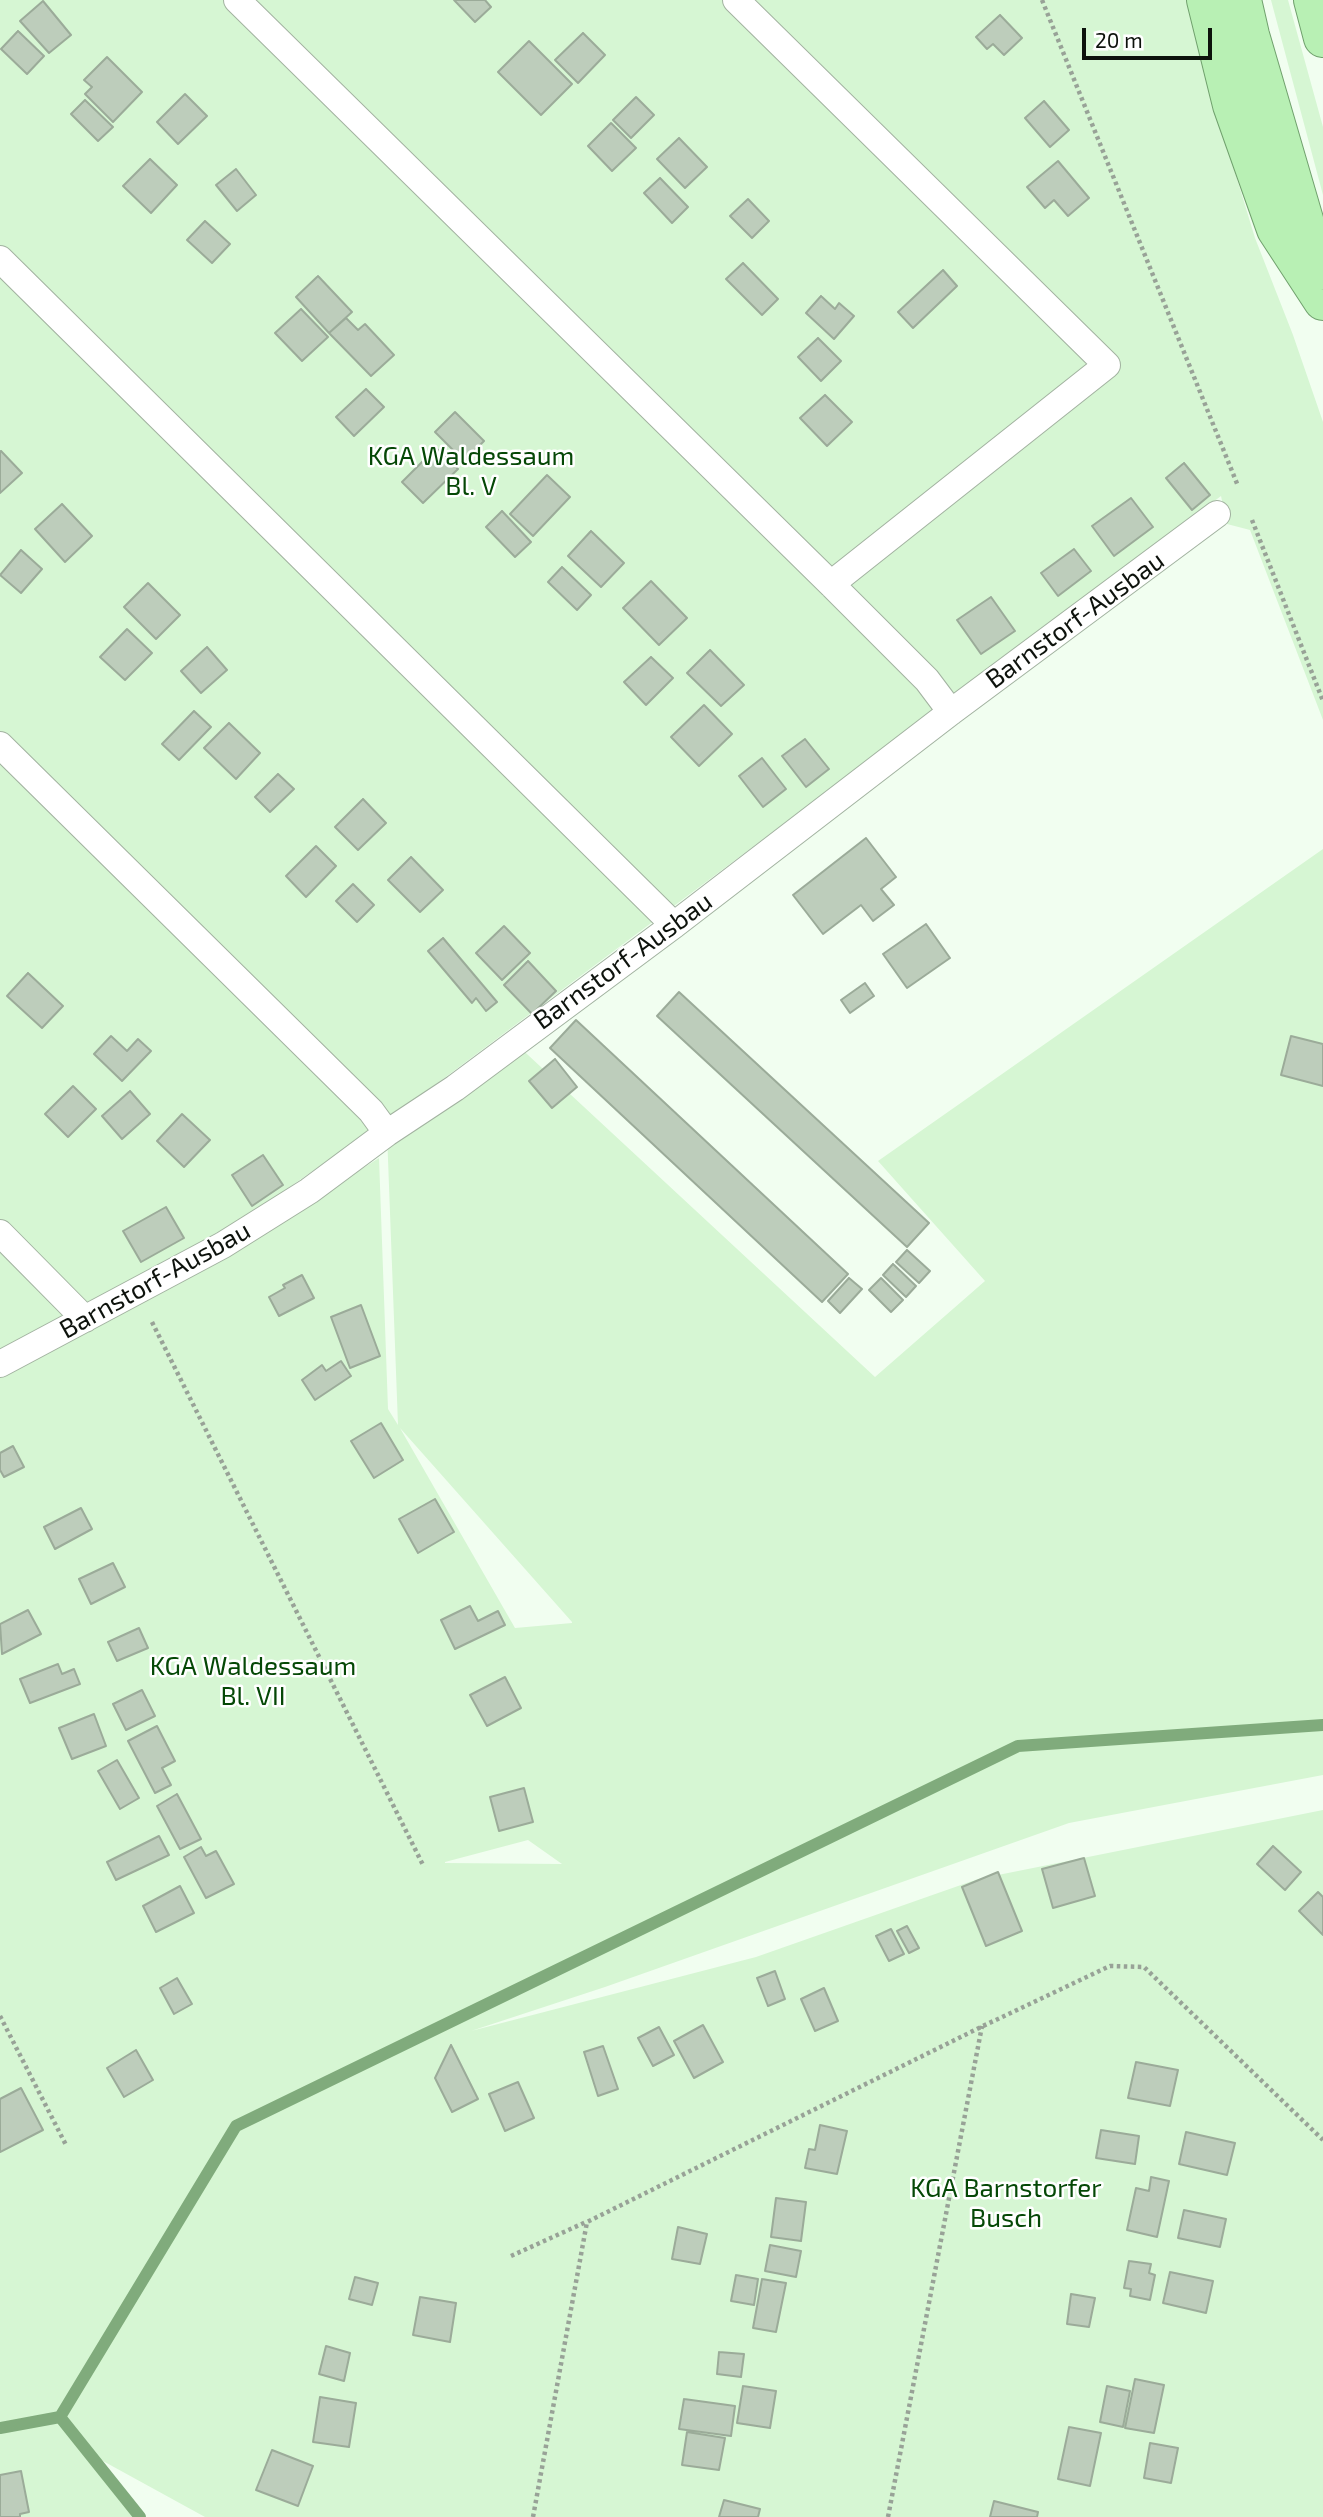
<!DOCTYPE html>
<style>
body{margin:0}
#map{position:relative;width:1323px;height:2517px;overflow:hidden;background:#f1fef0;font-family:"Exo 2",sans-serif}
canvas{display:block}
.scale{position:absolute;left:1082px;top:28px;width:130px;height:32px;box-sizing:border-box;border:4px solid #0d120c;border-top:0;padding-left:9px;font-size:21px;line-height:24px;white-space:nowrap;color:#0d120c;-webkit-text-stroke:5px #fff;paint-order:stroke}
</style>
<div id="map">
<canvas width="1323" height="2517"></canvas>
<div class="scale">20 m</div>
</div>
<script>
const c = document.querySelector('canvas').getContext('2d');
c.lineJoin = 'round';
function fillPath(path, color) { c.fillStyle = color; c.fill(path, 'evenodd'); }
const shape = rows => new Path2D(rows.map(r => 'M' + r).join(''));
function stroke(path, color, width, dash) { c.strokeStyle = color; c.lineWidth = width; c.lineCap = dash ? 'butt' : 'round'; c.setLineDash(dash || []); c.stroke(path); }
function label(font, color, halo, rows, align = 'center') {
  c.font = font + ' "Exo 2",sans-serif'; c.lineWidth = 5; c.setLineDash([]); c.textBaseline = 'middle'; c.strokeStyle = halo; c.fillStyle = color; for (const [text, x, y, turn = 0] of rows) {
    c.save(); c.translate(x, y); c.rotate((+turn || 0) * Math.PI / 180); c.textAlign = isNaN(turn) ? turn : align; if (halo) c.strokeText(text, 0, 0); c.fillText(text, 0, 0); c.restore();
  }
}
fillPath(shape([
 [0,0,1192,0,1217,113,1255,238,1293,335,1323,422,1323,720,1250,530,1227,524,1221,496,431,1088,234,1226,0,1357],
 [1271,0,1288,0,1323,127,1323,195],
 [1323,849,1323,1775,1069,1823,605,1987,471,2031,756,1957,978,1879,1323,1810,1323,2517,205,2517,92,2455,139,2517,0,2517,0,1376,110,1320,232,1251,379,1158,388,1409,398,1425,387,1133,514,1042,875,1377,985,1281,878,1161],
 [400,1428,572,1622,572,1623,515,1628],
 [528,1840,562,1864,445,1863,445,1862]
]), '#d6f6d3');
stroke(shape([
 [0,2428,60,2417],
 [140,2517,60,2417,236,2126,1018,1746,1323,1725]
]), '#80ab7c', 12);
const building = shape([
 [454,0,485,0,491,7,475,22,454,0],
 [43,1,71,35,49,53,20,21,43,1],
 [1000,15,1022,38,1004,55,993,44,987,49,976,37,1000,15],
 [18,31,44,56,27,74,1,49,18,31],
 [583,33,605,55,578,83,555,60,583,33],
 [529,41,572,84,541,115,498,72,529,41],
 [107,57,142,92,113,122,85,94,92,87,84,80,107,57],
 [185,94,207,116,178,144,157,122,185,94],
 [636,97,654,115,631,138,613,120,636,97],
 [85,100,113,127,98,141,71,114,85,100],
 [1044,101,1069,130,1050,147,1025,118,1044,101],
 [611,123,636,148,612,171,588,146,611,123],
 [679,138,707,167,685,188,657,159,679,138],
 [150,159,177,185,151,213,123,186,150,159],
 [1058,161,1089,198,1068,216,1054,200,1045,208,1027,187,1058,161],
 [236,169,256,195,237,211,216,185,236,169],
 [660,178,688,207,672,223,644,193,660,178],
 [748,199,769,221,752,238,730,216,748,199],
 [205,221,230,244,212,263,187,240,205,221],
 [743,263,778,299,762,315,726,279,743,263],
 [943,270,957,286,913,328,898,312,943,270],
 [318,276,352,312,329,333,296,297,318,276],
 [821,296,835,309,839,303,854,316,834,339,806,313,821,296],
 [301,309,328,337,302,361,275,333,301,309],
 [346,318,358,330,365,324,394,355,371,376,329,333,346,318],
 [818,338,841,361,821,381,798,357,818,338],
 [366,389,384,407,354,436,336,417,366,389],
 [825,395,852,422,827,446,800,418,825,395],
 [455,412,484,441,464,461,435,432,455,412],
 [436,448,458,469,423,503,402,482,436,448],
 [1,451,22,473,0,493,0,452,1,451],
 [1184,463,1210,495,1192,510,1166,478,1184,463],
 [547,475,570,497,533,536,510,514,547,475],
 [1131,498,1153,527,1114,556,1092,526,1131,498],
 [62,504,92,536,65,562,35,529,62,504],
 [502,511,531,542,515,557,486,527,502,511],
 [591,531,624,563,601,587,568,556,591,531],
 [1074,549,1091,571,1058,596,1041,573,1074,549],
 [21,550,42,569,21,593,0,575,21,550],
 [562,567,591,595,577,610,548,582,562,567],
 [651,581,687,618,659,645,623,608,651,581],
 [148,583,180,615,156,639,124,607,148,583],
 [991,597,1015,631,981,654,957,620,991,597],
 [127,629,152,653,125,680,100,657,127,629],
 [207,647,227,670,201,693,181,671,207,647],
 [710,650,744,685,721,706,687,673,710,650],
 [651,657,673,678,646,705,624,682,651,657],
 [704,705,732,734,699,766,671,737,704,705],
 [194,711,211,727,179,760,162,744,194,711],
 [229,723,260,753,236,779,204,748,229,723],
 [805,739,829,769,806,787,782,756,805,739],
 [762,758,786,789,763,807,739,776,762,758],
 [278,774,294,789,270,812,255,797,278,774],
 [363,799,386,823,358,850,335,827,363,799],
 [866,838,896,877,881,889,894,905,873,921,861,905,823,934,793,895,866,838],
 [316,846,336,866,306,897,286,876,316,846],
 [411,857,443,890,420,912,388,880,411,857],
 [353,884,374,905,357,922,336,901,353,884],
 [926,924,950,958,907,988,883,954,926,924],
 [504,926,530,953,502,980,476,953,504,926],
 [443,938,497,1002,486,1011,476,998,472,1003,428,951,443,938],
 [528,961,556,991,532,1014,504,985,528,961],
 [28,973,63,1006,42,1028,7,996,28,973],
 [865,983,874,996,850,1013,841,1000,865,983],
 [679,992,929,1223,907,1247,657,1016,679,992],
 [576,1020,848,1274,822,1302,550,1048,576,1020],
 [111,1036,127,1051,138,1039,151,1051,122,1081,94,1054,111,1036],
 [1291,1036,1323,1044,1323,1086,1281,1075,1291,1036],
 [555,1059,577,1087,552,1108,529,1081,555,1059],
 [73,1086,96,1109,68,1137,45,1114,73,1086],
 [130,1091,150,1114,122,1139,102,1116,130,1091],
 [182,1114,210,1140,184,1167,157,1141,182,1114],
 [263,1155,283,1185,252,1206,232,1175,263,1155],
 [166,1207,184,1238,141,1262,123,1231,166,1207],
 [907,1250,930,1271,919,1283,896,1262,907,1250],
 [893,1264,916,1286,906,1297,883,1275,893,1264],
 [302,1275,314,1298,279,1316,269,1297,285,1288,283,1285,302,1275],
 [849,1278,862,1289,840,1313,828,1301,849,1278],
 [881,1278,903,1300,891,1312,869,1290,881,1278],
 [361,1305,380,1356,350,1368,331,1317,361,1305],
 [341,1361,351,1376,315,1400,302,1380,322,1365,326,1371,341,1361],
 [381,1423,403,1460,374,1478,351,1441,381,1423],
 [13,1446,24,1467,4,1477,0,1470,0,1453,13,1446],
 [435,1499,454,1532,418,1553,399,1519,435,1499],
 [81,1508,92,1529,55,1549,44,1527,81,1508],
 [113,1563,125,1587,91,1604,79,1579,113,1563],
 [470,1606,478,1621,498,1611,505,1625,455,1649,441,1620,470,1606],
 [28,1610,41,1634,2,1654,0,1624,28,1610],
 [139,1628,148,1648,117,1661,108,1642,139,1628],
 [58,1664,62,1674,74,1669,80,1684,30,1703,20,1679,58,1664],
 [505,1677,521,1708,487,1726,470,1695,505,1677],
 [142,1690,155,1716,126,1730,113,1704,142,1690],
 [94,1714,106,1746,72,1759,59,1728,94,1714],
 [157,1726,175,1761,162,1768,171,1785,155,1793,128,1741,157,1726],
 [117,1760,139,1798,120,1809,98,1771,117,1760],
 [524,1788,533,1822,499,1831,490,1797,524,1788],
 [177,1794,201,1839,180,1849,157,1806,177,1794],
 [159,1836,169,1855,116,1880,107,1862,159,1836],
 [1273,1846,1301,1872,1285,1890,1257,1864,1273,1846],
 [201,1847,206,1856,216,1851,234,1884,206,1898,184,1857,201,1847],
 [1084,1858,1095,1896,1053,1908,1042,1869,1084,1858],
 [998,1872,1022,1931,986,1946,962,1887,998,1872],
 [180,1886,194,1913,156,1932,143,1906,180,1886],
 [1318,1892,1323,1897,1323,1935,1299,1911,1318,1892],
 [907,1926,919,1948,909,1953,897,1931,907,1926],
 [891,1929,904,1954,889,1961,876,1936,891,1929],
 [775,1971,785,1999,768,2006,757,1978,775,1971],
 [177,1978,192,2004,174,2014,160,1988,177,1978],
 [824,1988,838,2021,815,2031,801,1999,824,1988],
 [703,2025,723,2062,694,2078,674,2041,703,2025],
 [659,2027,674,2055,653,2066,638,2038,659,2027],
 [451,2045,478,2099,452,2112,435,2078,451,2045],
 [603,2046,618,2089,598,2096,584,2052,603,2046],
 [136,2050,153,2080,124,2097,107,2068,136,2050],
 [1136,2062,1178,2070,1170,2106,1128,2098,1136,2062],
 [518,2082,534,2118,505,2131,489,2094,518,2082],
 [21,2088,43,2130,0,2152,0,2099,21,2088],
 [820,2125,847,2131,837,2174,805,2168,809,2149,815,2150,820,2125],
 [1101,2130,1139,2136,1135,2164,1096,2158,1101,2130],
 [1186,2132,1235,2143,1227,2175,1179,2164,1186,2132],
 [1151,2177,1169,2181,1157,2237,1127,2230,1136,2188,1149,2191,1151,2177],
 [776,2198,806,2202,801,2241,771,2237,776,2198],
 [1184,2210,1226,2219,1220,2247,1178,2238,1184,2210],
 [678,2227,707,2234,700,2264,672,2259,678,2227],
 [770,2245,801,2251,796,2277,765,2271,770,2245],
 [1129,2261,1151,2264,1149,2273,1155,2275,1150,2300,1130,2296,1131,2289,1124,2288,1129,2261],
 [1170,2272,1213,2281,1206,2313,1163,2303,1170,2272],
 [736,2275,758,2279,754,2305,731,2301,736,2275],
 [355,2277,378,2283,372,2305,349,2299,355,2277],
 [762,2279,786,2283,776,2332,753,2328,762,2279],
 [1071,2294,1095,2298,1089,2327,1067,2324,1071,2294],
 [420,2297,456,2303,450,2342,413,2335,420,2297],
 [326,2346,350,2353,344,2381,319,2374,326,2346],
 [719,2352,744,2354,741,2377,717,2374,719,2352],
 [1135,2379,1164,2385,1154,2433,1125,2428,1135,2379],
 [743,2386,776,2391,770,2428,737,2423,743,2386],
 [1107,2386,1130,2391,1123,2427,1100,2422,1107,2386],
 [320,2397,356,2403,349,2447,313,2442,320,2397],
 [684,2399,735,2406,731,2436,679,2429,684,2399],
 [1069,2427,1101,2433,1090,2486,1058,2479,1069,2427],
 [687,2432,725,2438,719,2470,682,2465,687,2432],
 [1150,2443,1178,2448,1171,2483,1144,2478,1150,2443],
 [272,2450,313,2466,298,2506,256,2490,272,2450],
 [21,2471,29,2512,20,2514,20,2517,0,2517,0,2475,21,2471],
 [724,2500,760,2509,758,2517,719,2517,724,2500],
 [994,2501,1038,2512,1037,2517,990,2517,994,2501]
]);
fillPath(building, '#bdcdbb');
stroke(building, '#9bab99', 2);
const service = shape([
 [237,0,831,584,927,680,951,712],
 [736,0,1107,365,831,584],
 [0,259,674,925],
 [0,745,371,1111,387,1133],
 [0,1233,85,1319],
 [0,1364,223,1245,309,1191,387,1133,455,1088,674,925,951,712,1217,514]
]);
const trunk = shape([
 [1206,0,1232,105,1276,229,1323,301],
 [1242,0,1250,35,1319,271],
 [1313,0,1323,38]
]);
stroke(service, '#a2b2a0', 28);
stroke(trunk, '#70a06d', 40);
stroke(shape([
 [1042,0,1238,486],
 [1252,520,1323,701],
 [152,1322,424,1867],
 [0,2016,66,2145],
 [511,2256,586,2222],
 [533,2517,587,2222,983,2026,1110,1966,1144,1967,1323,2140],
 [888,2517,982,2026]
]), '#98a297', 4.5, [3.5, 3.5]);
stroke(service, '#fff', 26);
stroke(trunk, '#b8f0b4', 38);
label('26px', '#054806', '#fff', [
 ["KGA Waldessaum",471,456],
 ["Bl. V",471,486],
 ["KGA Waldessaum",253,1666],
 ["Bl. VII",253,1696],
 ["KGA Barnstorfer",1006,2188],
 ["Busch",1006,2218]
]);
label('26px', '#0d120c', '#fff', [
 ["Barnstorf-Ausbau",1075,620,-36],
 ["Barnstorf-Ausbau",623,961,-36],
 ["Barnstorf-Ausbau",155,1280,-29]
]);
</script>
